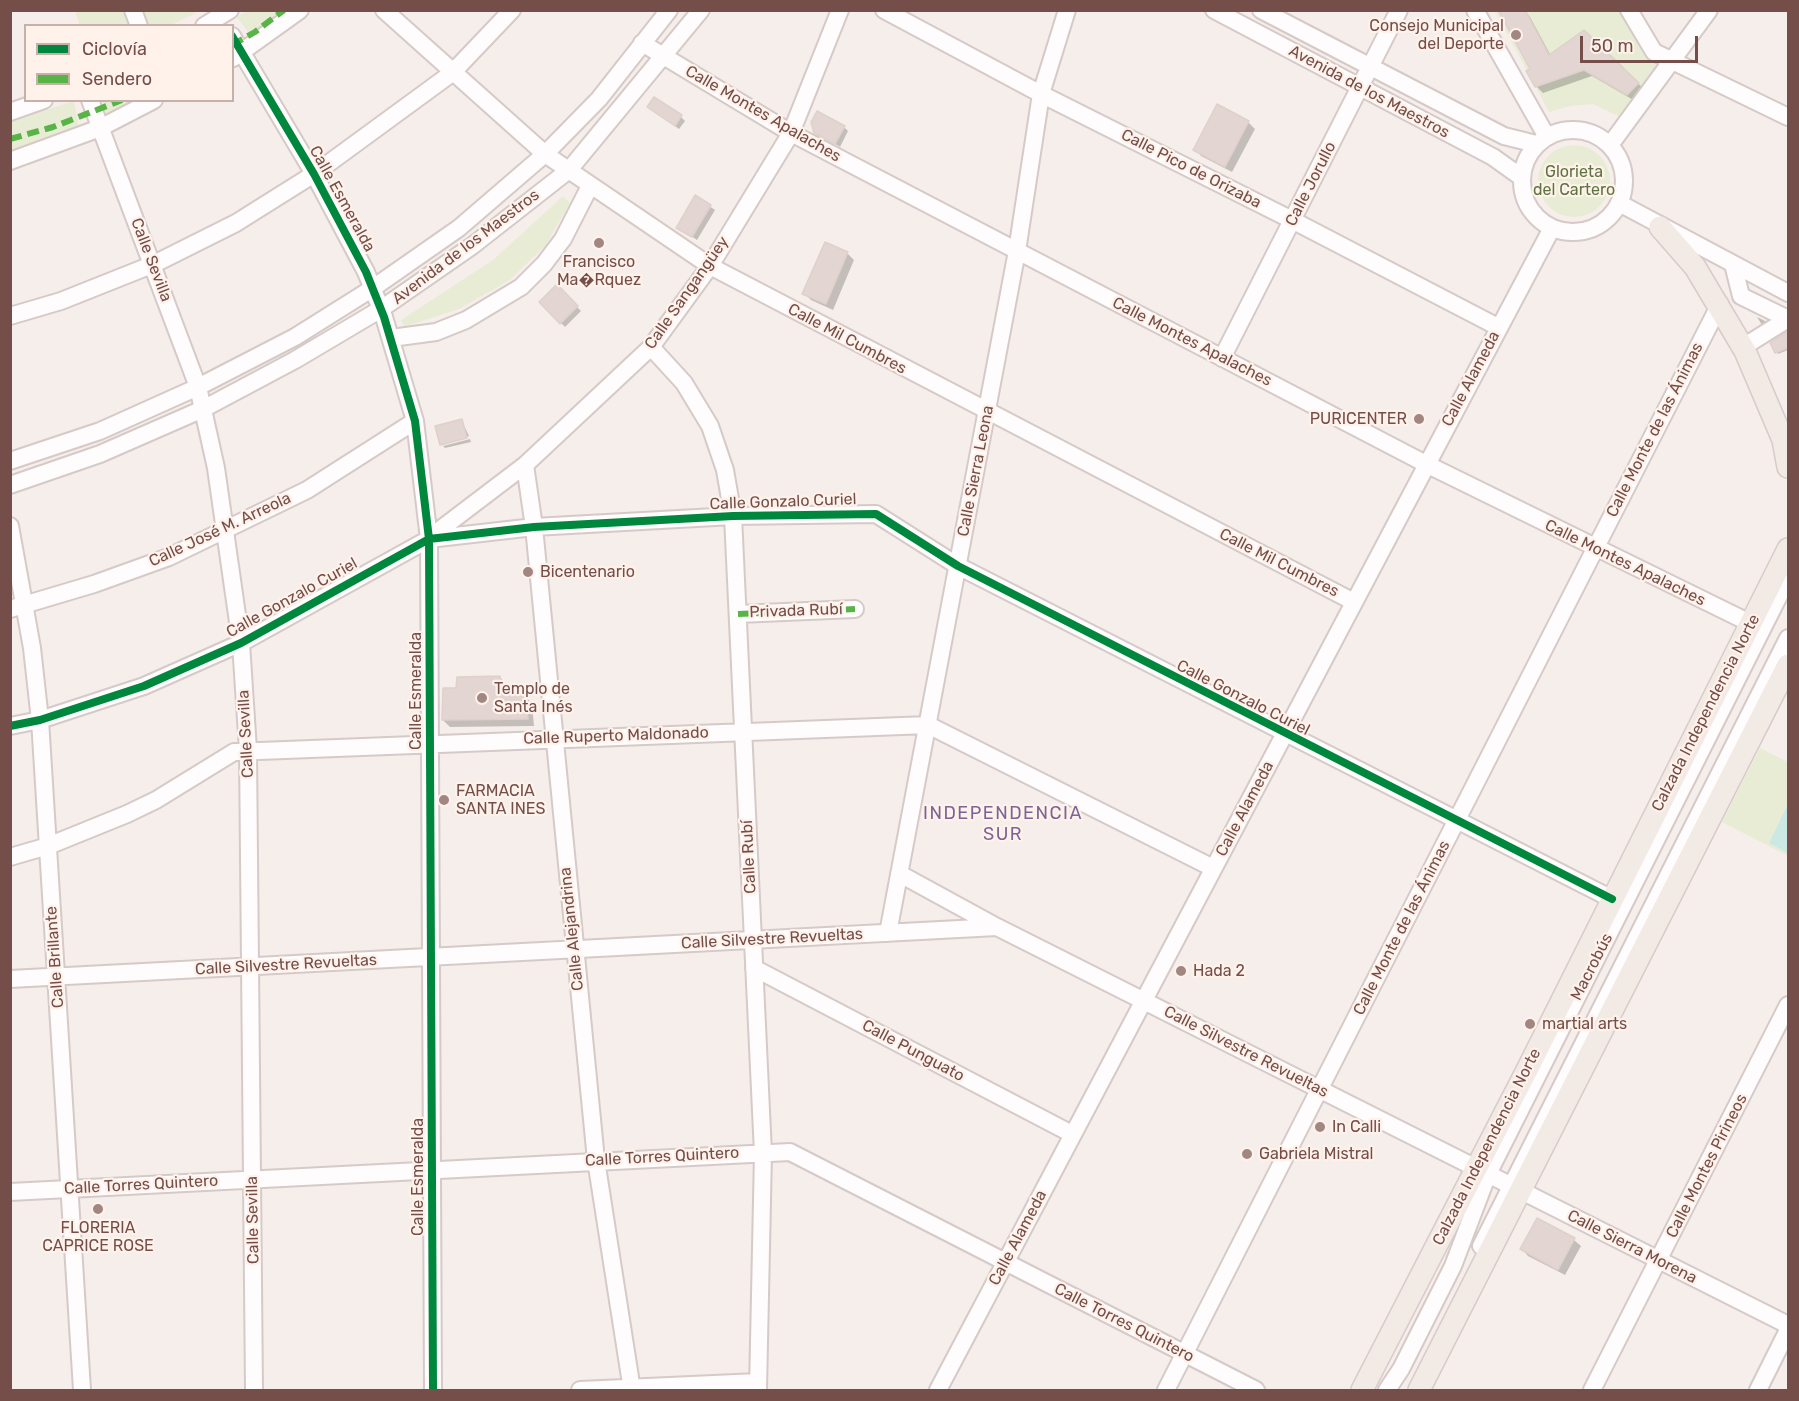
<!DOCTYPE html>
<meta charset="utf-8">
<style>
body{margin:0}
#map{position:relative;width:1799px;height:1401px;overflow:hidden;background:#f6eeea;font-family:Rubik,sans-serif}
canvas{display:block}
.frame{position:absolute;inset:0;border:12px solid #754e4a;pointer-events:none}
.legend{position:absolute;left:24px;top:24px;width:210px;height:78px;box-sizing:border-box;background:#fff2ea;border:2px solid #c8b0aa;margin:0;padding:8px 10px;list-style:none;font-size:18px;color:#754e4a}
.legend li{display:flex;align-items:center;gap:12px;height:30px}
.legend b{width:30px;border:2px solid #c8b0aa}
.scale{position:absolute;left:1580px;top:36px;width:118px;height:27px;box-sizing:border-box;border:3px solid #754e4a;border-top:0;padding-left:8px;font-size:18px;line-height:21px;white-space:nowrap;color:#754e4a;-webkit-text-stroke:4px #fff2ea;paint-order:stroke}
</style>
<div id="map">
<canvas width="1799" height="1401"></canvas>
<div class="frame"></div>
<ul class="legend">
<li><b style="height:8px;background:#00873e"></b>Ciclovía</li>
<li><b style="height:8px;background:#59b447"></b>Sendero</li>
</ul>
<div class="scale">50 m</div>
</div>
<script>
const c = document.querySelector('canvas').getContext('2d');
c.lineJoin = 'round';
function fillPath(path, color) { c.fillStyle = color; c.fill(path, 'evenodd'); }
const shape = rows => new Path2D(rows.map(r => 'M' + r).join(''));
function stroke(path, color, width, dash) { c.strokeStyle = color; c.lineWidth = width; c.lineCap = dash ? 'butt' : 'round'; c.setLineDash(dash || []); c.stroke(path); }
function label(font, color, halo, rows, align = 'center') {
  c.font = font + ' Rubik,sans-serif'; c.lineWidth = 4.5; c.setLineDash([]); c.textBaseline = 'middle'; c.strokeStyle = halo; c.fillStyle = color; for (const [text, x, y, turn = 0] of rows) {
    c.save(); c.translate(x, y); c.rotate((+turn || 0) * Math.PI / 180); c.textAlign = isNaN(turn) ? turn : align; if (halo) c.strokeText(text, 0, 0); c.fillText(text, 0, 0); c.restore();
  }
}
fillPath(shape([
 [195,10,196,13,171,25,80,26,75,11],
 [246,11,289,11,253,39,237,17],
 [1495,11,1624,11,1667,60,1622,118,1593,104,1570,106,1549,112],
 [74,101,79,127,11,153,10,122],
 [102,101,102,100,135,101,107,115],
 '1538 181a36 36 0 1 1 72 0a36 36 0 1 1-72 0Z',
 [563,196,570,203,546,245,510,280,459,309,404,327,401,320,493,260],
 [1760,748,1788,762,1788,856,1722,822]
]), '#e8ecd5');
fillPath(shape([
 [1788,804,1788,853,1769,843]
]), '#cbe8e4');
fillPath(shape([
 [1524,10,1530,17,1551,56,1584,32,1645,90,1635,101,1592,76,1543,93,1536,86,1532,69],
 [649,107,681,117,685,121,679,129],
 [1248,122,1255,129,1232,172,1201,156,1195,149],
 [844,127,848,131,840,147,815,132],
 [696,197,715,210,697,240,678,227],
 [825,244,848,254,854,260,833,310,811,300,804,293],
 [557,286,581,311,565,327,541,302],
 [1757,317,1767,322,1762,325],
 [1788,333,1788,350,1778,354,1772,343],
 [462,421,469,436,442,445,437,427],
 [470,439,471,442,445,448,443,446],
 [500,677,506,684,507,697,526,697,532,704,534,726,450,727,443,720,458,690],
 [1574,1240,1581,1246,1565,1275,1528,1256,1522,1249]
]), '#0003');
const building = shape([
 [1498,10,1525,10,1549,55,1584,30,1639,83,1627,95,1584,70,1535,87,1526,71,1530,69,1498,10],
 [654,97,682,115,675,126,647,107,654,97],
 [1217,104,1249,121,1225,167,1193,150,1217,104],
 [817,111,845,126,835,144,814,133,811,122,817,111],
 [695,195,711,205,692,237,676,228,695,195],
 [825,242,848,252,826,304,802,294,825,242],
 [557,284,578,306,560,324,539,302,557,284],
 [1788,331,1788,348,1775,353,1770,343,1788,331],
 [462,419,467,438,440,445,435,426,462,419],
 [500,676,501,695,526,696,528,719,442,720,443,688,456,688,457,677,500,676],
 [1537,1218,1575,1238,1558,1270,1520,1249,1537,1218]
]);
fillPath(building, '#e3d5d2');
stroke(building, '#dfd0cc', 1.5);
const minor = shape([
 [133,10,139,26],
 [384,10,545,154,710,266,1354,602],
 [884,10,1041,94,1292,220,1498,327],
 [1214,10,1493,157,1521,177],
 [1261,10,1504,136,1536,144],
 [1475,10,1547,137],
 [1629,10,1654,52,1788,117],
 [204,26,230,10],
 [232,36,314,174,366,272,384,317,415,421,429,539,433,1390],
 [642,43,791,133,1426,464,1752,624],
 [233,58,300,10],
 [90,100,198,387,216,468,241,643,248,750,254,1390],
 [10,112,44,100],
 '1522 181a51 51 0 1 1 102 0a51 51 0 1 1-102 0Z',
 [1610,145,1709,10],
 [10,161,100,128,154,100],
 [1619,203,1788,293],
 [1733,264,1741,296,1788,319],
 [10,316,61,301,154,264,236,223,314,174,452,73,512,10],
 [391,338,436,332,466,320,521,287,544,264,563,239,590,186],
 [651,347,684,383,710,426,725,470,733,516,763,1153,758,1390],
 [1743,347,1788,319],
 [1222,358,1399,10],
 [10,461,100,431,198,387,295,337,373,288,459,228,545,154,599,99,669,10],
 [525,465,534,527,596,1160,632,1390],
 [10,485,100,454,203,409,295,360,381,309,472,246,569,170,701,10],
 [10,526,32,648,40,720,82,1390],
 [429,538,525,465,651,347,710,266,791,133,840,10],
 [10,609,94,584,169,557,307,490,415,421],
 [738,614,855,609],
 [10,726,40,720,144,686,241,643,429,539,534,527,733,516,876,514,958,566,1612,899],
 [10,857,48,846,127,814,156,800,234,752,928,725,1213,868],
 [900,874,997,927,1788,1325],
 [888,933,1017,251,1041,94,1067,10],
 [754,968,1072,1134],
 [10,979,997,927],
 [10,1192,790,1152,1256,1390],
 [1481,1246,1788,638],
 [580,1390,758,1382],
 [938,1390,1552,228],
 [1166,1390,1720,304],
 [1387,1390,1401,1369,1453,1266,1488,1174,1788,578],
 [1592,1390,1788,1005],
 [1758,1390,1788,1330]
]);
const major = shape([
 [1660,227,1695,267,1745,351,1783,440,1788,467],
 [1362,1390,1527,1070,1788,549],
 [1419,1390,1788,665]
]);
stroke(minor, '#d5cac7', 20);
stroke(major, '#d8cbc9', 24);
stroke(minor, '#fefcfc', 16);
stroke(major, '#f2eae5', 21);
stroke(shape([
 [232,45,255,32,284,10],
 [10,139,53,127,122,100],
 [738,614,855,609]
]), '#59b447', 6, [12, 6]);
stroke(shape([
 [232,36,314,174,366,272,384,317,415,421,429,539,433,1390],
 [10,726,40,720,144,686,241,643,429,539,534,527,733,516,876,514,958,566,1612,899]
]), '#00873e', 8);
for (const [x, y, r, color] of [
 [1516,35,6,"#a28682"],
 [599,243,6,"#a28682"],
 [1419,419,6,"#a28682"],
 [528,572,6,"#a28682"],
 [482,698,6,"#a28682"],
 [444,800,6,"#a28682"],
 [1181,971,6,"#a28682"],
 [1530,1024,6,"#a28682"],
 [1320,1127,6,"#a28682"],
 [1247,1154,6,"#a28682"],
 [98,1209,6,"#a28682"]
]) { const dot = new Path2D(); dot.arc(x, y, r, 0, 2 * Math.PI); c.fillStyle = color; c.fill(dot); stroke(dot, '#fff2ea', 2); }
label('16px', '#754e4a', '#fff2ea', [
 ["Consejo Municipal",1504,26,"right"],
 ["del Deporte",1504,44,"right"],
 ["Francisco",599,262,"center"],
 ["Ma�Rquez",599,280,"center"],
 ["PURICENTER",1407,419,"right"],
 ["Bicentenario",540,572],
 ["Templo de",494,689],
 ["Santa Inés",494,707],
 ["FARMACIA",456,791],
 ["SANTA INES",456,809],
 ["Hada 2",1193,971],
 ["martial arts",1542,1024],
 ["In Calli",1332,1127],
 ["Gabriela Mistral",1259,1154],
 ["FLORERIA",98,1228,"center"],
 ["CAPRICE ROSE",98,1246,"center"]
], 'left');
label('16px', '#754e4a', '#fff2ea', [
 ["Avenida de los Maestros",1369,92,28],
 ["Calle Montes Apalaches",763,114,30],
 ["Calle Pico de Orizaba",1191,169,27],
 ["Calle Jorullo",1311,184,-63],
 ["Calle Esmeralda",342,199,61],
 ["Avenida de los Maestros",466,247,-37],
 ["Calle Sevilla",151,260,69],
 ["Calle Sangangüey",687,293,-55],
 ["Calle Mil Cumbres",847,339,28],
 ["Calle Montes Apalaches",1192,342,27],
 ["Calle Alameda",1471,379,-62],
 ["Calle Monte de las Ánimas",1655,430,-63],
 ["Calle Sierra Leona",976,471,-79],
 ["Calle Gonzalo Curiel",783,502,-2],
 ["Calle José M. Arreola",220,530,-25],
 ["Calle Mil Cumbres",1279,563,27],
 ["Calle Montes Apalaches",1625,563,26],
 ["Calle Gonzalo Curiel",292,598,-29],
 ["Privada Rubí",796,611,-2],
 ["Calle Esmeralda",416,691,-90],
 ["Calle Gonzalo Curiel",1243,698,27],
 ["Calzada Independencia Norte",1706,713,-63],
 ["Calle Sevilla",246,734,-93],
 ["Calle Ruperto Maldonado",616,736,-2],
 ["Calle Alameda",1245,809,-62],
 ["Calle Rubí",749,857,-93],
 ["Calle Monte de las Ánimas",1402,928,-63],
 ["Calle Alejandrina",572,929,-96],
 ["Calle Silvestre Revueltas",772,939,-3],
 ["Calle Brillante",55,957,-94],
 ["Calle Silvestre Revueltas",286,965,-3],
 ["Macrobús",1592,967,-63],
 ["Calle Punguato",913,1051,28],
 ["Calle Silvestre Revueltas",1246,1052,27],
 ["Calzada Independencia Norte",1487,1147,-63],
 ["Calle Torres Quintero",662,1157,-3],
 ["Calle Montes Pirineos",1707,1166,-63],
 ["Calle Esmeralda",418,1177,-90],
 ["Calle Torres Quintero",141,1185,-3],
 ["Calle Sevilla",253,1220,-91],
 ["Calle Alameda",1018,1238,-62],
 ["Calle Sierra Morena",1632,1247,27],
 ["Calle Torres Quintero",1124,1323,27]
]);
label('16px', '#5c743f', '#fff2ea', [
 ["Glorieta",1574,172],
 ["del Cartero",1574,190]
]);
c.letterSpacing = '1.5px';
label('18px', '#7b6598', '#fff2ea', [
 ["INDEPENDENCIA",1003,814],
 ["SUR",1003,835]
]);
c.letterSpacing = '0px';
</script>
